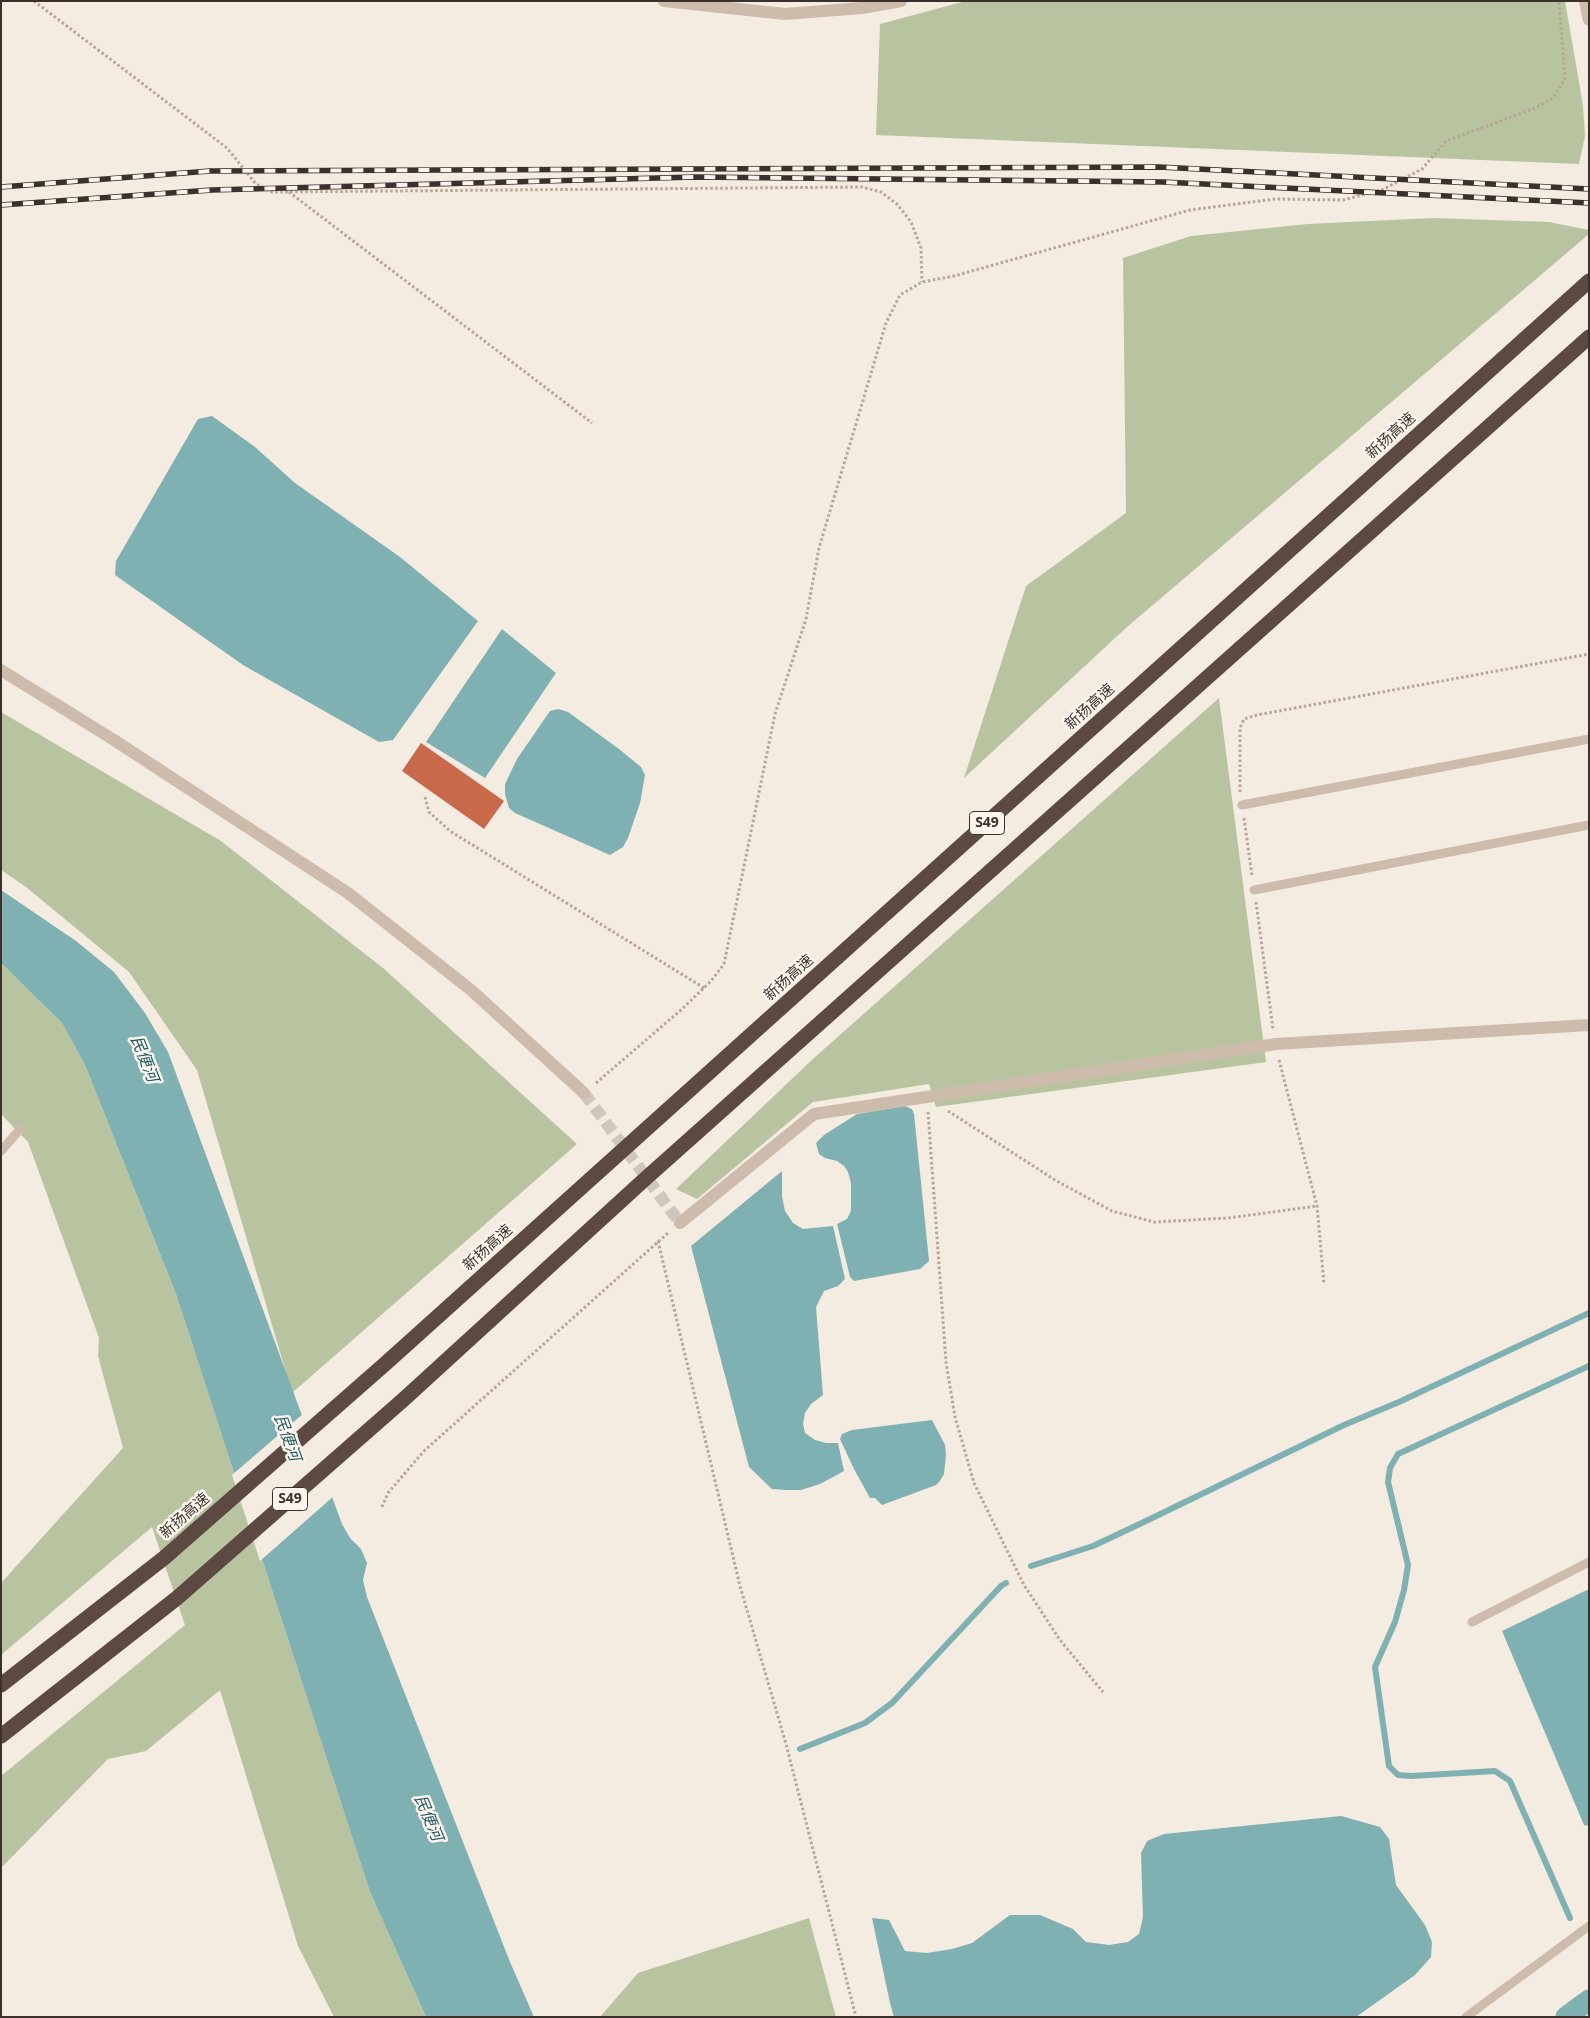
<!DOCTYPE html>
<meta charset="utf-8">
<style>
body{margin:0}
#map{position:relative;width:1590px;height:2018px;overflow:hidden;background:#f4ebe1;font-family:"Open Sans",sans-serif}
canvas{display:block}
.frame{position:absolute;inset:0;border:2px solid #3b302b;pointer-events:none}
</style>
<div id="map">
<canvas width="1590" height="2018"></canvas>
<div class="frame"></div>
</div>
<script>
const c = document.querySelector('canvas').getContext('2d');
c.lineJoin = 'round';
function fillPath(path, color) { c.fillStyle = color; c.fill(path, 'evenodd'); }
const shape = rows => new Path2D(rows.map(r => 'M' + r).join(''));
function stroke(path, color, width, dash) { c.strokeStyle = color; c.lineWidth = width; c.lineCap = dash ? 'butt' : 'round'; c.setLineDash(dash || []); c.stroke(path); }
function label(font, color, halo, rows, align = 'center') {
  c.font = font + ' "Open Sans","Noto Sans SC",sans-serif'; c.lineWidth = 5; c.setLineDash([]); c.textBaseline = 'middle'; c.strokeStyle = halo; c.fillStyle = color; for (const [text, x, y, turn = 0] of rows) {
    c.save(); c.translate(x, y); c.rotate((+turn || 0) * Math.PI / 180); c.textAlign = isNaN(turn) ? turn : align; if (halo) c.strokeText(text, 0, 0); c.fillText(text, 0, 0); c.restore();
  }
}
fillPath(shape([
 [966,1,1565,1,1583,105,1585,136,1579,164,876,135,880,24],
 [1433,218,1549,222,1589,230,1589,234,1127,627,964,778,1026,586,1126,513,1123,258,1191,236,1308,224],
 [1219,698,1266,1062,936,1107,929,1084,813,1102,697,1199,676,1189,814,1058],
 [1,712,221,841,383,968,577,1144,292,1393,197,1070,129,972,26,887,1,870],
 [1,963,62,1023,85,1065,176,1294,370,1892,426,2017,334,2017,298,1946,220,1690,146,1751,108,1759,1,1868,1,1776,185,1625,152,1527,1,1655,1,1583,123,1448,98,1356,99,1338,28,1142,1,1114],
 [809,1918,836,2017,600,2017,638,1973]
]), '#b8c4a0');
fillPath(shape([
 [212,416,255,447,295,483,400,557,478,621,393,740,379,742,243,665,115,575,116,561,198,419],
 [502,629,556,673,485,778,426,742],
 [558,709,568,712,619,749,641,767,645,775,640,803,628,838,623,847,610,855,515,813,509,808,505,794,505,784,517,759,550,711],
 [1,890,76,941,114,972,145,1013,168,1052,342,1524,350,1538,361,1549,367,1563,363,1580,367,1597,510,1962,534,2017,426,2017,370,1892,176,1294,85,1065,62,1023,1,963],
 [905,1106,912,1109,914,1114,929,1261,920,1269,854,1281,850,1277,837,1224,847,1219,851,1211,851,1183,848,1172,844,1166,837,1161,825,1158,819,1154,816,1143,824,1135,857,1114],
 [782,1171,782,1196,785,1211,793,1223,803,1229,833,1226,845,1279,838,1286,824,1291,816,1307,823,1395,811,1404,805,1413,803,1424,805,1433,815,1440,826,1443,838,1443,844,1471,820,1484,801,1490,786,1490,772,1489,749,1467,691,1246],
 [932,1420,945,1445,946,1455,944,1474,940,1481,936,1485,882,1505,875,1498,870,1498,854,1469,840,1439,842,1434,852,1430],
 [1589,1589,1589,1826,1584,1825,1502,1631],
 [1341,1816,1380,1827,1389,1839,1396,1885,1425,1925,1432,1942,1431,1957,1415,1975,1356,2017,894,2017,890,2003,872,1918,889,1920,905,1951,927,1953,952,1949,972,1943,1010,1915,1040,1915,1073,1929,1086,1942,1109,1945,1128,1942,1139,1934,1143,1917,1141,1853,1147,1841,1164,1834]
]), '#7fb0b2');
fillPath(shape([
 [304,1413,334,1496,260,1561,232,1475]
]), '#f4ebe1');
stroke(shape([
 [1031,1566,1093,1546,1146,1521,1344,1425,1399,1402,1589,1313],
 [800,1749,865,1723,892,1703,1001,1586,1006,1583],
 [1570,1918,1510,1781,1495,1771,1411,1776,1398,1775,1389,1766,1375,1667,1395,1622,1404,1590,1408,1565,1388,1482,1390,1468,1398,1454,1589,1366]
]), '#7fb0b2', 6);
stroke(shape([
 [1566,2017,1589,2000]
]), '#7fb0b2', 21);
fillPath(shape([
 [421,743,504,801,484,829,402,771]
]), '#c8694b');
stroke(shape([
 [584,1093,680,1223]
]), '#cfc6bd', 12, [12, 6]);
stroke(shape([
 [34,1,227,148,256,184,272,192,862,187,881,192,897,204,911,222,921,248,922,282],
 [289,192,592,423],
 [1240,792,1240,728,1244,719,1257,715,1589,654],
 [425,797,429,812,450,831,704,988],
 [1244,818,1252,876],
 [1256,902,1273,1029],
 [1279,1060,1317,1206,1324,1284],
 [596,1083,681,1010,711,981,724,964,775,714,806,619,819,548,886,323,900,295,922,282,954,276,1190,210,1275,199,1343,200,1382,190,1422,169,1446,141,1533,109,1553,98,1565,79,1559,1],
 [948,1111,1055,1180,1112,1211,1154,1222,1228,1218,1317,1206],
 [928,1112,946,1362,955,1417,974,1483,1024,1585,1060,1640,1103,1692],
 [658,1241,740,1586,786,1744,856,2017],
 [382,1507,388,1493,424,1451,668,1233]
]), '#b9a596', 3, [2.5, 2.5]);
stroke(shape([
 [1242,805,1589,739],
 [1254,890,1589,825],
 [1,1151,21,1128],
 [1472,1622,1589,1562],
 [1466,2017,1589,1926]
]), '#cdbbac', 9);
stroke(shape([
 [664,1,785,14,862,8,901,1],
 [1585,1,1589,20],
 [1,670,114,740,348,893,471,990,584,1093],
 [680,1223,814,1114,1276,1044,1589,1025]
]), '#cdbbac', 12);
stroke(shape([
 [1,1685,164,1558,385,1364,1589,281],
 [1,1736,177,1598,403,1400,645,1179,1589,337]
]), '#5c4a42', 15);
const rail = shape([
 [1,187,210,171,1159,167,1589,189],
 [1,205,212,190,695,177,1163,182,1589,203]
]);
stroke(rail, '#3b302b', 5.5);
stroke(rail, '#fbf5ee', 4, [11]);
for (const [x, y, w] of [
 [987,823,35],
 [290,1499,35]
]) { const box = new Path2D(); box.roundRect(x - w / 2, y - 11.5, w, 23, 4); c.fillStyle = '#fbf5ee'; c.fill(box); stroke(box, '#3b302b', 1); }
label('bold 14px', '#3b302b', null, [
 ["S49",987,823],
 ["S49",290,1499]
]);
label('15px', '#3b302b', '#fbf5ee', [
 ["新扬高速",1391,436,-42],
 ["新扬高速",1090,707,-42],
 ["新扬高速",789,978,-42],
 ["新扬高速",488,1248,-42],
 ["新扬高速",185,1516,-41]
]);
label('italic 16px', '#1f5a5e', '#fbf5ee', [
 ["民便河",144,1059,68],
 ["民便河",287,1438,70],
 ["民便河",428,1818,67]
]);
</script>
